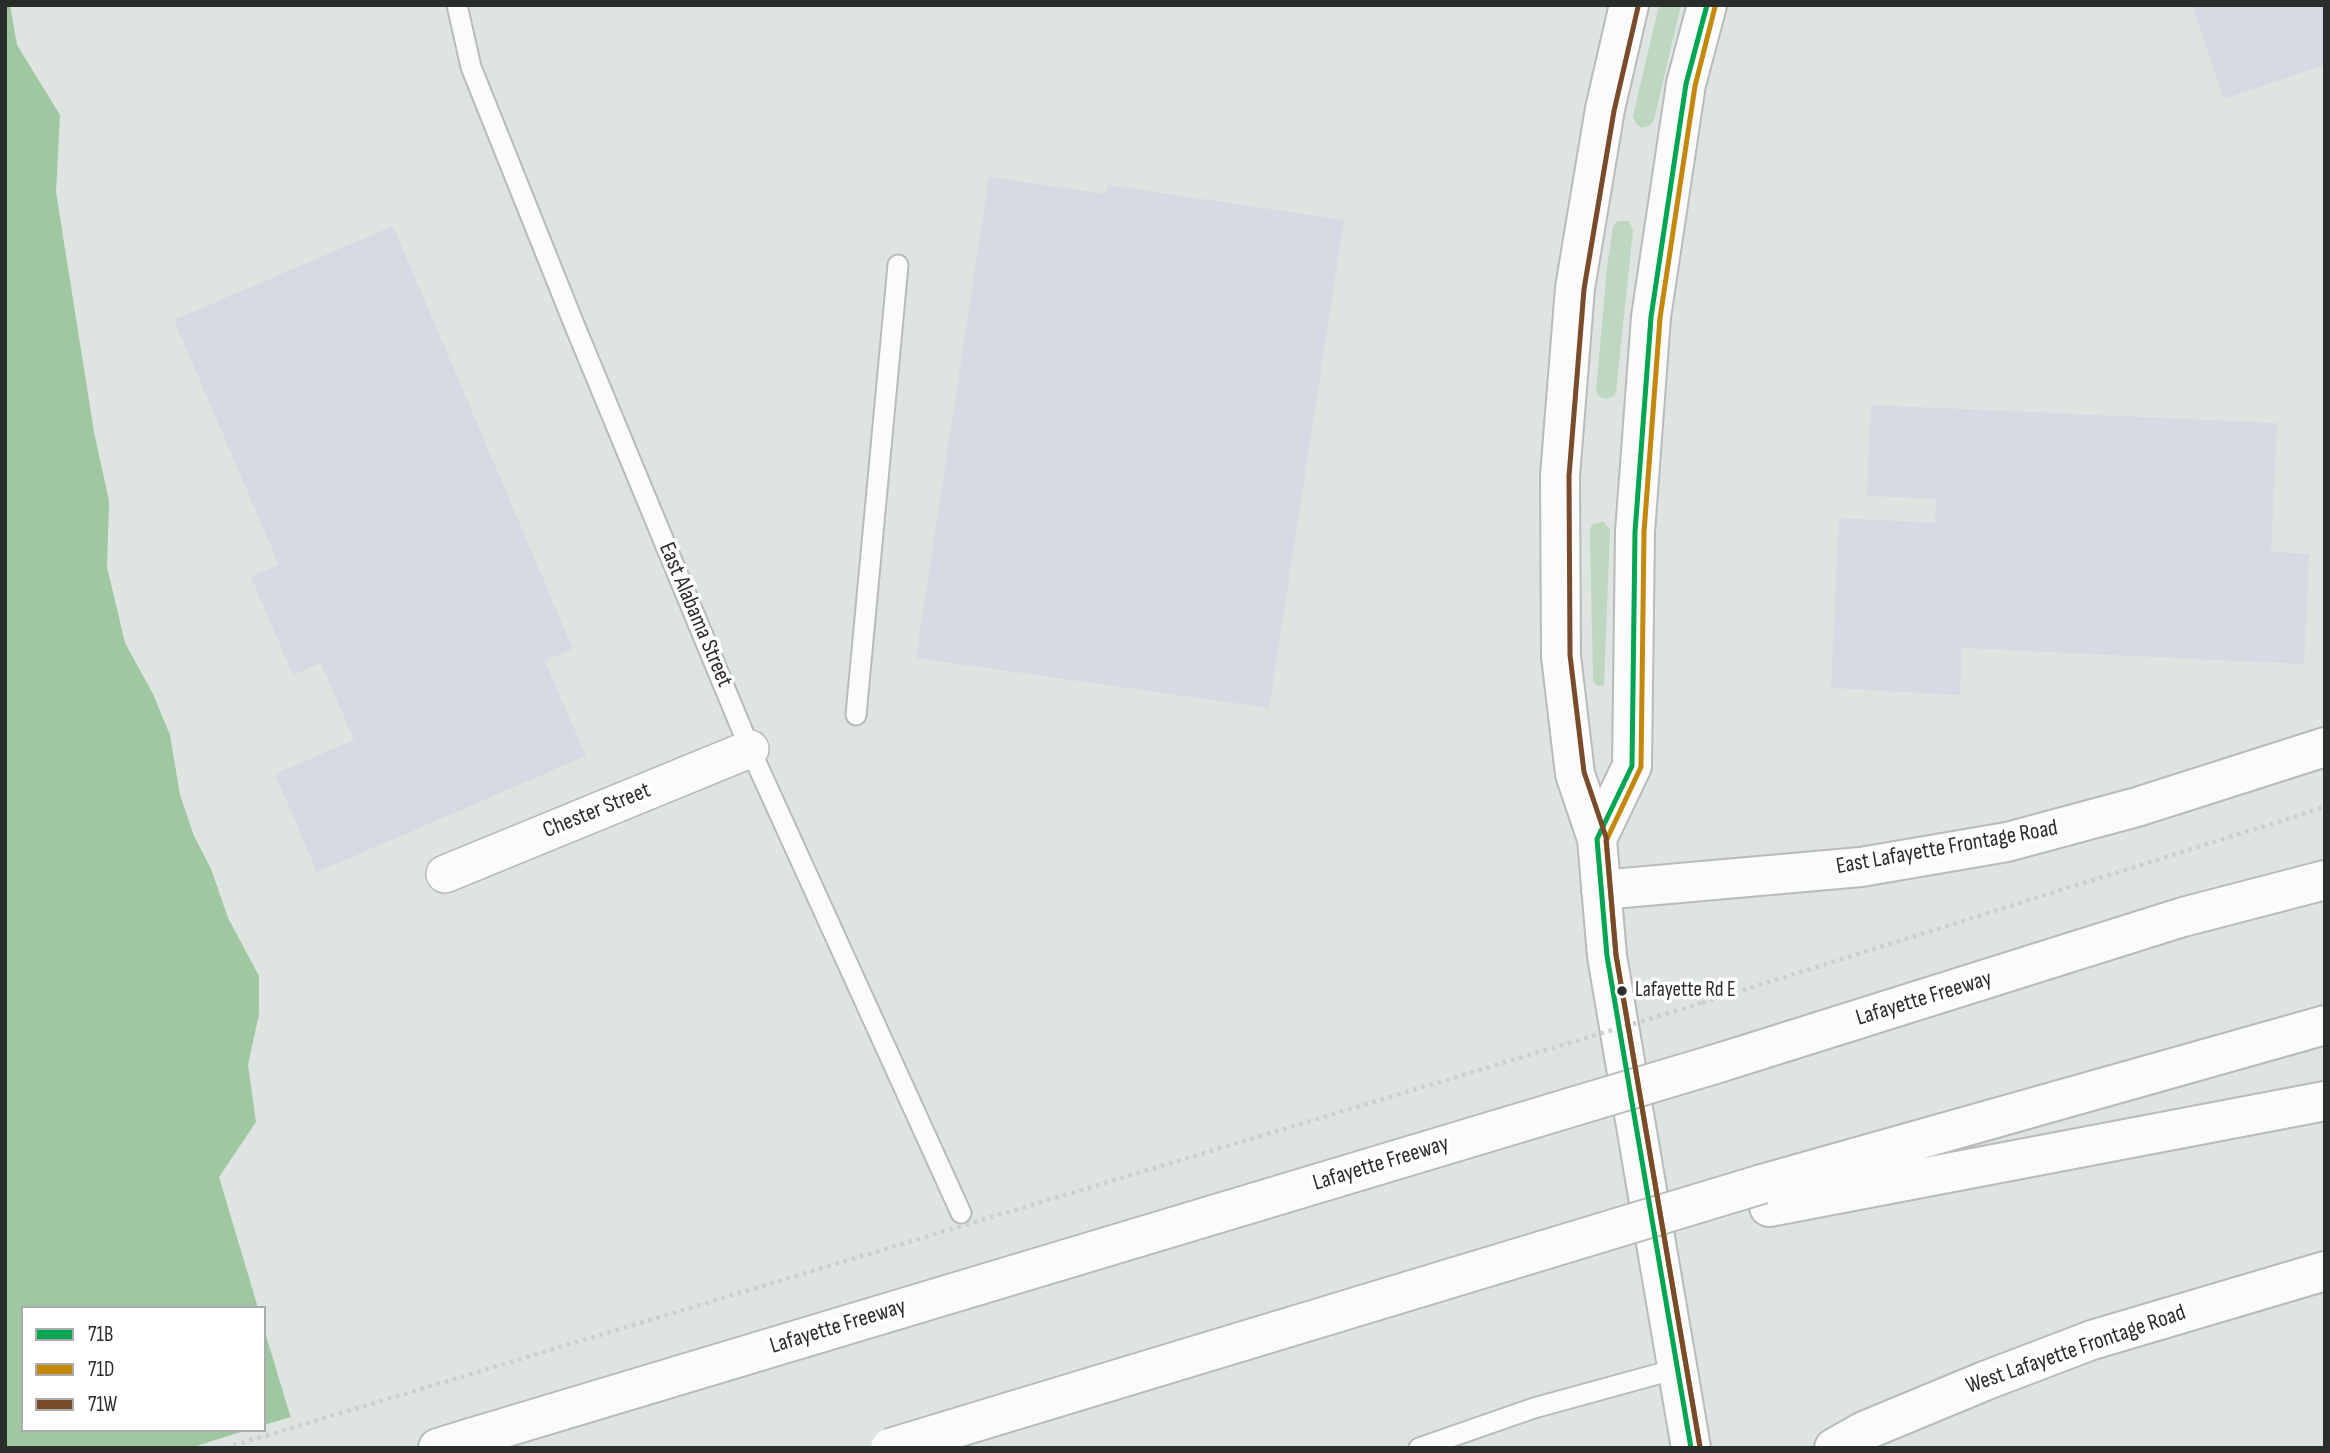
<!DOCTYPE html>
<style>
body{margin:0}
#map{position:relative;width:2330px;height:1453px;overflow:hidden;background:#dee4df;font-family:"Sofia Sans Condensed",sans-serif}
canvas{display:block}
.frame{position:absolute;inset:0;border:7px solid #2a2e2b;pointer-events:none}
.legend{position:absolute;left:21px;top:1306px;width:245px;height:126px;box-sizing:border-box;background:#fff;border:2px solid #aaabaa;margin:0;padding:9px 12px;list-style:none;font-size:21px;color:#2a2e2b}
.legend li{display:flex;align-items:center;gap:14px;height:35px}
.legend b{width:35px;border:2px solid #aaabaa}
</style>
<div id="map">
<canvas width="2330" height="1453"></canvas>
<div class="frame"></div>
<ul class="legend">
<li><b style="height:9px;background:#00a651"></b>71B</li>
<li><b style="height:9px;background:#c4880b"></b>71D</li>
<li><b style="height:9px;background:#7a4b2a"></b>71W</li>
</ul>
</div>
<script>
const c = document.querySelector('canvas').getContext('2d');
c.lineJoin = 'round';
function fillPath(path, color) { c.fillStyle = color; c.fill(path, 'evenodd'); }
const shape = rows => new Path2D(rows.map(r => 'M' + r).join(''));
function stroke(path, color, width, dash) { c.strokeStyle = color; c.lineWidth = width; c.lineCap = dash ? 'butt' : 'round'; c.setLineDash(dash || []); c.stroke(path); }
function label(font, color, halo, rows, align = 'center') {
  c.font = font + ' "Sofia Sans Condensed",sans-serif'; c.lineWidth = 7; c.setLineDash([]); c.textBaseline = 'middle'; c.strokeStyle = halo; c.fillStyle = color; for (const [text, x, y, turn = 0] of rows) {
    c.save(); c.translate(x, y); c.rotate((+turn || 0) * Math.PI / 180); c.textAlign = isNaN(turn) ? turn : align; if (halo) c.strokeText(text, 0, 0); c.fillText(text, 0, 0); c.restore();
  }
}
fillPath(shape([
 [1659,5,1681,5,1654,120,1649,126,1642,128,1636,124,1633,116],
 [1618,221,1629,221,1633,230,1616,392,1614,396,1606,399,1600,397,1596,391,1607,268,1613,226],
 [1603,521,1610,530,1604,685,1598,686,1593,682,1590,530,1592,525]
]), '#bed7c1');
fillPath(shape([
 [5,5,10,5,17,45,60,115,56,192,94,432,109,501,107,567,125,643,153,694,170,735,180,795,194,836,211,869,228,918,259,976,259,1014,248,1065,256,1122,219,1177,258,1308,23,1308,23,1430,264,1430,264,1329,300,1448,5,1448]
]), '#9ec7a2');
fillPath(shape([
 [294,1416,303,1448,190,1448,247,1430,264,1430,264,1425]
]), '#dee4df');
fillPath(shape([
 [2192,5,2325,5,2325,65,2224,99],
 [989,177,1106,194,1108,185,1344,220,1269,708,916,658],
 [393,226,573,649,545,661,586,756,317,872,275,774,354,740,321,663,293,675,251,577,279,565,174,320],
 [1871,405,2277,423,2271,552,2309,554,2304,664,1962,648,1960,695,1831,688,1839,518,1935,523,1936,499,1867,496]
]), '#d7dae4');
const service = shape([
 [457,5,471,67,574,324,750,749,961,1213],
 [856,715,898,265],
 [1419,1448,1534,1408,1676,1369]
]);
const minor = shape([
 [445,874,750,749]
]);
const tertiary = shape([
 [1629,5,1605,109,1575,288,1560,476,1561,656,1575,774,1597,839,1607,956,1691,1448],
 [1597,839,1632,766,1635,532,1651,317,1686,84,1707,5],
 [1601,890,1861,867,2007,842,2137,807,2325,747],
 [1834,1448,1864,1431,1987,1380,2092,1340,2325,1271]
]);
const motorway = shape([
 [1722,1062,2183,917,2325,880],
 [1762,1184,2325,1025],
 [1769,1207,2325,1101],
 [438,1448,477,1436]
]);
stroke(service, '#b8bcb8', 23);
stroke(minor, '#b8bcb8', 40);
stroke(tertiary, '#b8bcb8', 42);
stroke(motorway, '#b8bcb8', 42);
stroke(shape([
 [1702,1003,2325,807]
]), '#ced0ce', 4.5, [3.5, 5]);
stroke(service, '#fafbfa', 19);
stroke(minor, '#fafbfa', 37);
stroke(tertiary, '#fafbfa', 38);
stroke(motorway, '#fafbfa', 38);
const motorwayBridge = shape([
 [477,1436,1722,1062],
 [890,1448,1762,1184]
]);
stroke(motorwayBridge, '#b8bcb8', 42, []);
stroke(shape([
 [225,1448,1702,1003]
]), '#ced0ce', 4.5, [3.5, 5]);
stroke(motorwayBridge, '#fafbfa', 38);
stroke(shape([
 [1691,1448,1607,956,1597,839,1632,766,1635,532,1651,317,1686,84,1707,5]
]), '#00a651', 5);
stroke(shape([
 [1700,1447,1616,955,1606,841,1641,767,1644,532,1660,318,1695,86,1715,7]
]), '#c4880b', 5);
stroke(shape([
 [1638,7,1614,111,1584,289,1569,476,1570,655,1584,772,1606,837,1616,955,1700,1447]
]), '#7a4b2a', 5);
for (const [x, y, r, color] of [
 [1622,991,6,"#2a2e2b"]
]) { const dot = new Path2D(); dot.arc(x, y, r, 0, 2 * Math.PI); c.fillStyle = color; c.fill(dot); stroke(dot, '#fff', 2.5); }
label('21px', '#2a2e2b', '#fff', [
 ["Lafayette Rd E",1635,991]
], 'left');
label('23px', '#2a2e2b', '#fff', [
 ["East Alabama Street",695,615,67],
 ["Chester Street",597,811,-22],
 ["East Lafayette Frontage Road",1947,848,-10],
 ["Lafayette Freeway",1924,999,-17],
 ["Lafayette Freeway",1381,1164,-17],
 ["Lafayette Freeway",838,1327,-17],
 ["West Lafayette Frontage Road",2076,1350,-19]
]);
</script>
